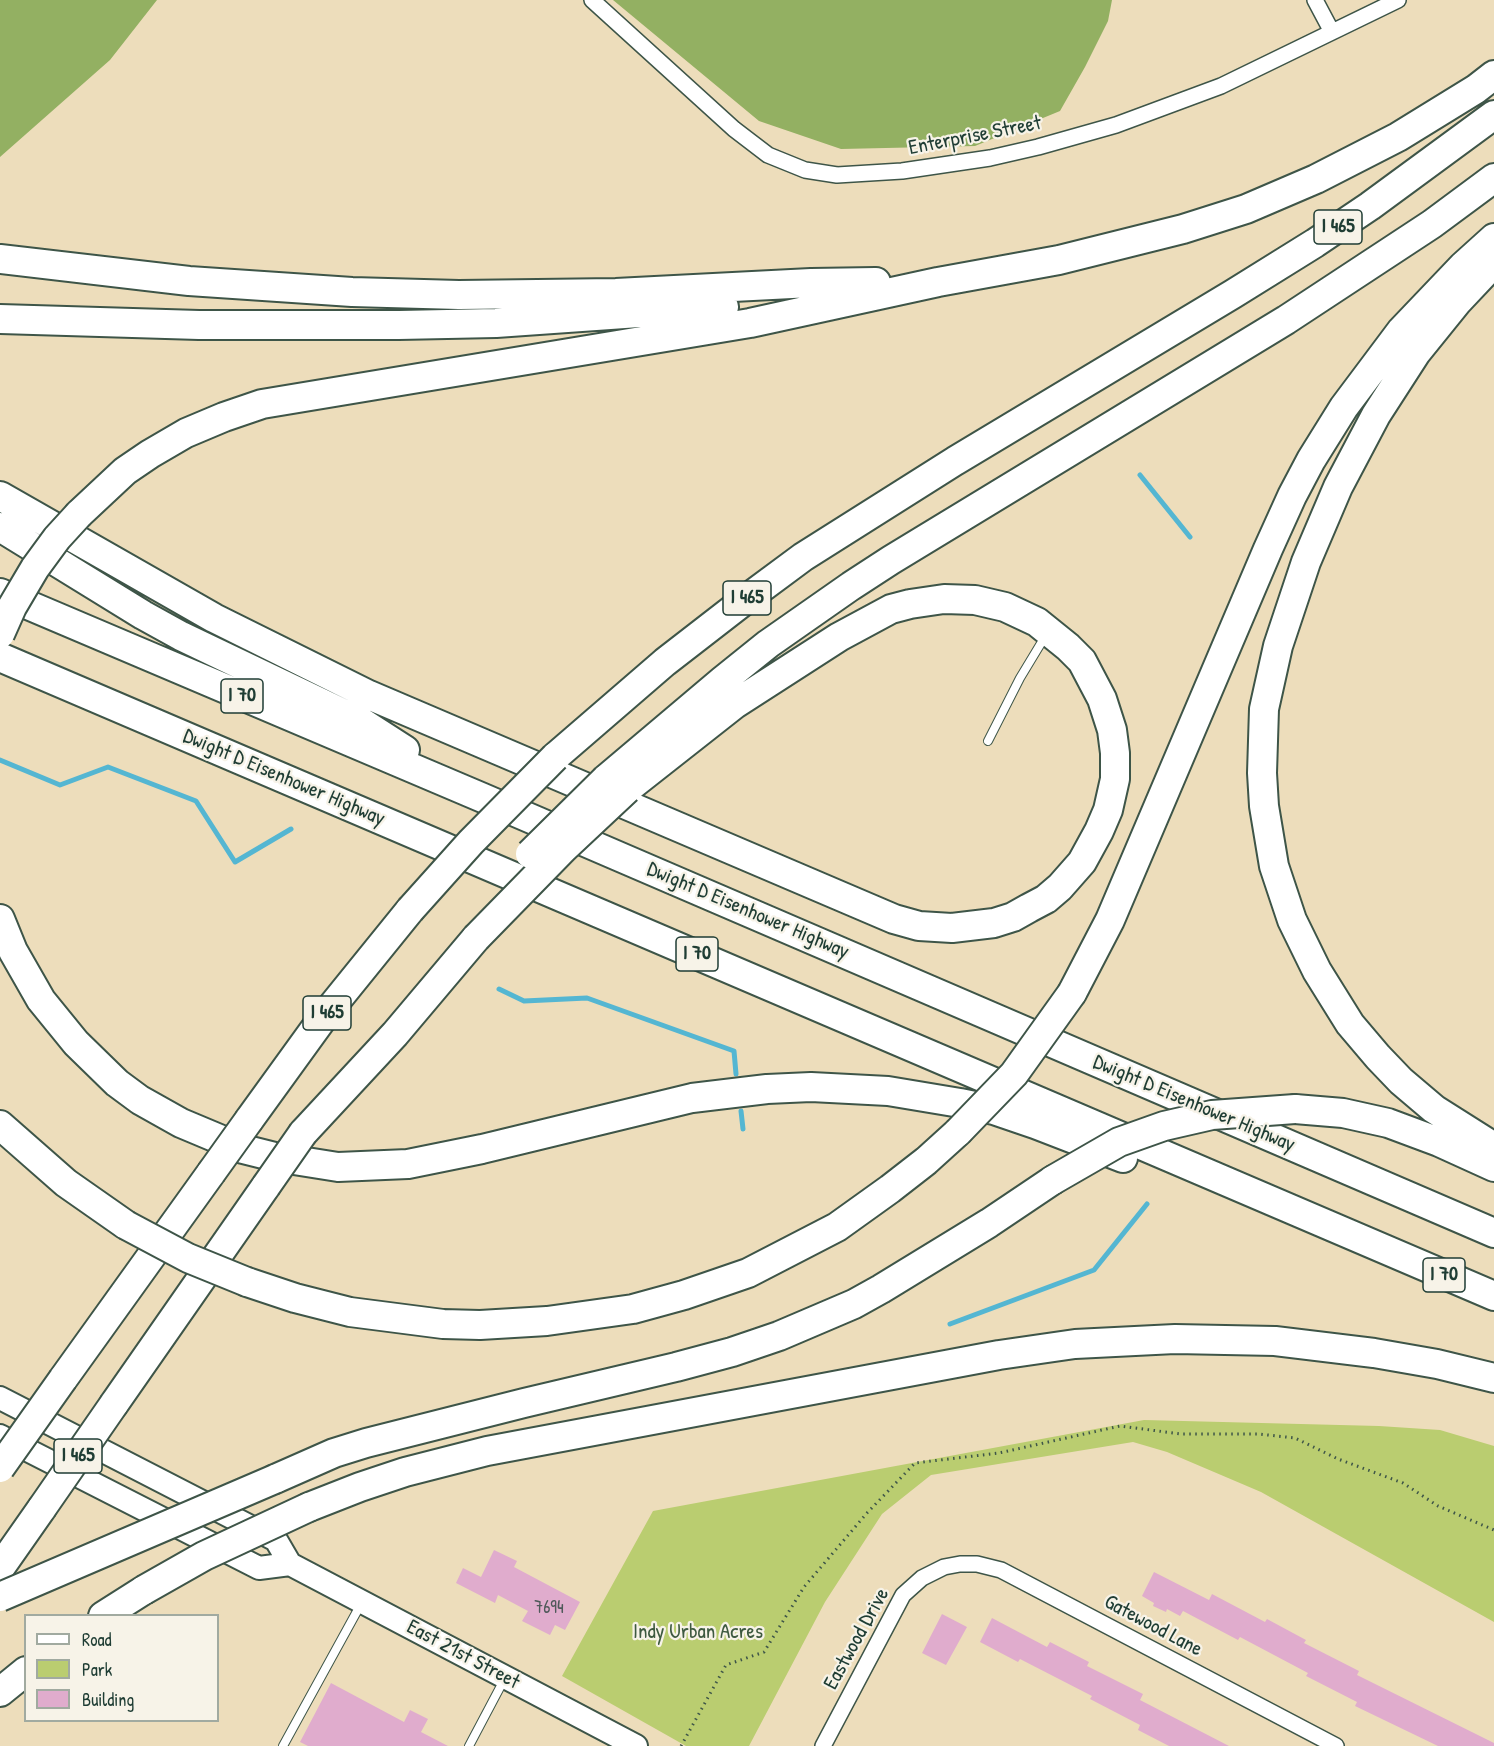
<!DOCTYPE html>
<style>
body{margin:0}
#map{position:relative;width:1494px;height:1746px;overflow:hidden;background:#edddbb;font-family:"Patrick Hand",sans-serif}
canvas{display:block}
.legend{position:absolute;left:24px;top:1614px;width:195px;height:108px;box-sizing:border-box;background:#f7f3e8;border:2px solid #a1aaa0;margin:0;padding:8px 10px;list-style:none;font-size:18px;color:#1f3d34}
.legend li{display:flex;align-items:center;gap:12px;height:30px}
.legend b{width:30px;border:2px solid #a1aaa0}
</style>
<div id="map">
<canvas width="1494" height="1746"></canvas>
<ul class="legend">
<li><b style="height:8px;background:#fff"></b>Road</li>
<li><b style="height:16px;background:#bacd70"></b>Park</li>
<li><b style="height:16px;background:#e0accd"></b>Building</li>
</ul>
</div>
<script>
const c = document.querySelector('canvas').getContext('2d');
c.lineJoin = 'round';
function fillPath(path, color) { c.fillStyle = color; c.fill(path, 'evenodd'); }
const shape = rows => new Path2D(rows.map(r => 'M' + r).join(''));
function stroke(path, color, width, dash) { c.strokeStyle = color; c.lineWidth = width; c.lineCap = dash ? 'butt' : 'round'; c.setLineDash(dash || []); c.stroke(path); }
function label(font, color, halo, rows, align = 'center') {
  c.font = font + ' "Patrick Hand",sans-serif'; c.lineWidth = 4.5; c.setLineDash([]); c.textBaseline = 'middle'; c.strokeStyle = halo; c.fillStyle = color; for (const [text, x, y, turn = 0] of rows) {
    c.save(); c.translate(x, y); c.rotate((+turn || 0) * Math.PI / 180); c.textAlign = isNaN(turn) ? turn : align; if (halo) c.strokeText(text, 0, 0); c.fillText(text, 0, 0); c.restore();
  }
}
fillPath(shape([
 [1144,1420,1379,1426,1440,1430,1494,1446,1494,1622,1261,1492,1167,1452,1133,1442,931,1475,882,1514,825,1602,749,1746,686,1746,562,1676,653,1511]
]), '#bacd70');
fillPath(shape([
 [0,0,157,0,110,60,0,157],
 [613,0,1112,0,1108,21,1085,67,1060,111,975,146,841,149,759,121]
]), '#93b062');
stroke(shape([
 [1140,475,1190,537],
 [0,760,60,785,108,767,196,801,235,862,291,829],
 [499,989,524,1001,587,998,734,1051,736,1074],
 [741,1111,743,1129],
 [950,1324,1094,1270,1147,1204]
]), '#54b6d2', 5);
fillPath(shape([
 [494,1550,517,1561,514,1567,580,1602,565,1630,555,1625,550,1635,522,1621,528,1611,498,1595,495,1603,456,1583,463,1568,481,1577],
 [1154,1572,1209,1600,1212,1594,1265,1622,1267,1619,1306,1640,1304,1643,1359,1671,1357,1675,1494,1743,1494,1746,1438,1746,1355,1706,1357,1702,1306,1676,1308,1673,1240,1637,1238,1640,1183,1611,1180,1616,1167,1609,1166,1612,1153,1606,1154,1603,1142,1596],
 [942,1614,967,1627,946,1665,922,1653],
 [992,1618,1047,1647,1050,1642,1089,1662,1087,1666,1143,1694,1140,1700,1229,1746,1169,1746,1138,1730,1140,1725,1090,1699,1092,1696,1020,1659,1018,1662,980,1642],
 [331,1683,404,1722,410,1710,428,1719,421,1732,448,1746,308,1746,300,1742]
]), '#e0accd');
const service = shape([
 [988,741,1020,678,1046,635],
 [283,1746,361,1604],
 [469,1746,505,1678]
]);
const minor = shape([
 [592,0,734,129,768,155,805,170,837,175,902,171,990,158,1038,147,1116,125,1221,86,1398,0],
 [1315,0,1332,32],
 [823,1746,903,1595,922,1578,944,1567,960,1564,977,1564,1001,1570,1336,1746]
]);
const secondary = shape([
 [0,1398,276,1540,290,1564,636,1746],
 [0,1436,259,1568,290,1564]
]);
const motorway = shape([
 [0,259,189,281,352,292,459,295,616,293,811,283,876,282],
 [1494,263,1458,301,1416,353,1376,415,1338,487,1306,562,1278,646,1264,709,1262,773,1264,806,1274,866,1292,920,1317,971,1350,1024,1378,1057,1401,1081,1434,1109,1494,1147],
 [0,319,199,325,399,325,496,323,724,307],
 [0,496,214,618,369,695,894,919,919,926,952,928,994,923,1013,917,1029,908,1046,899,1060,887,1082,862,1099,831,1108,810,1115,779,1115,753,1112,730,1102,699,1082,661,1068,647,1037,622,1005,607,975,600,944,599,910,604,891,609,839,637,735,704,627,789],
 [79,514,125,471,150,454,186,433,224,417,262,404,750,323,938,282,1059,260,1183,229,1246,209,1316,179,1398,137,1476,89,1494,75],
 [0,527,143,615,181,636,363,723,405,750],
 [0,593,483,798,1494,1233],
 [0,657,1494,1296],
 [555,757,665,662,745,600,803,557,955,461,1233,294,1315,243,1370,206,1494,115],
 [606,779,722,681,768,644,851,586,891,560,1286,320,1432,224,1494,178],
 [0,919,13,951,41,1000,76,1043,117,1083,140,1100,181,1123,243,1149,275,1157,338,1167,408,1164,482,1149,692,1098,767,1089,811,1087,888,1091,960,1103,994,1110,1035,1124,1123,1158],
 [1072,993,1110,920,1268,549,1292,496,1311,460,1344,407,1401,331,1463,266,1494,238],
 [1295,1109,1343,1113,1388,1123,1439,1142,1494,1167],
 [249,1120,325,1015,410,910],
 [0,1125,66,1183,126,1225],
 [303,1133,395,1034,476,938],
 [247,1282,295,1298,350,1312,443,1324,480,1325,547,1321,633,1309,684,1295,748,1273,837,1227,890,1189,926,1161,958,1132],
 [63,1379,211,1173],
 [114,1404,266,1186],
 [275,1479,334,1453,366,1443,524,1403,676,1367,732,1352,779,1336,854,1304,881,1289,989,1223,1053,1180],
 [309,1507,360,1487,405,1472,487,1451,999,1355,1075,1344,1175,1339,1275,1341,1374,1353,1437,1364,1494,1378],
 [0,1568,42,1508],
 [103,1616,144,1590],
 [0,1692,26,1671]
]);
stroke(service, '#3e5548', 10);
stroke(minor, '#3e5548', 18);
stroke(secondary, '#3e5548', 26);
stroke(motorway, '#3e5548', 32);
stroke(shape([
 [681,1746,726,1665,764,1652,804,1587,867,1513,915,1463,999,1453,1120,1426,1181,1434,1259,1434,1295,1438,1338,1459,1403,1483,1438,1506,1494,1530]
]), '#3e5548', 3, [1.5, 4.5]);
stroke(service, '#fff', 8);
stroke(minor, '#fff', 15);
stroke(secondary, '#fff', 22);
stroke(motorway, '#fff', 28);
const motorwayBridge = shape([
 [0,634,12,607,35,568,57,538,79,514],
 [530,854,606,779],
 [410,910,471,842,555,757],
 [476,938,564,848,627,789],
 [958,1132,1014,1074,1072,993],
 [211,1173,249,1120],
 [1053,1180,1119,1142,1164,1126,1212,1115,1295,1109],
 [266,1186,303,1133],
 [126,1225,188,1258,247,1282],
 [0,1468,63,1379],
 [42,1508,114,1404],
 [144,1590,204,1556,309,1507],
 [0,1597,275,1479]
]);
stroke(motorwayBridge, '#3e5548', 32, []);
stroke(motorwayBridge, '#fff', 28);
label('18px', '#4f595a', null, [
 ["7694",549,1608]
]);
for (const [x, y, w] of [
 [1338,227,48],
 [747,598,48],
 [242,696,42],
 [697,954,42],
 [327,1013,48],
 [1444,1275,42],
 [78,1456,48]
]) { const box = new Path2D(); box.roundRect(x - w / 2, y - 17, w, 34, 4.5); c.fillStyle = '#f7f3e8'; c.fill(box); stroke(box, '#1f3d34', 1.5); }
label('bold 20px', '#1f3d34', null, [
 ["I 465",1338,227],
 ["I 465",747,598],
 ["I 70",242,696],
 ["I 70",697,954],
 ["I 465",327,1013],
 ["I 70",1444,1275],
 ["I 465",78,1456]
]);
label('21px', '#1f3d34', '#f7f3e8', [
 ["Enterprise Street",975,136,-11],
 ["Dwight D Eisenhower Highway",284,778,23],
 ["Dwight D Eisenhower Highway",748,911,23],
 ["Dwight D Eisenhower Highway",1194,1104,23],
 ["Gatewood Lane",1153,1626,28],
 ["Eastwood Drive",857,1639,-61],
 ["East 21st Street",463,1655,28]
]);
label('21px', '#3e5a40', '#f7f3e8', [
 ["Indy Urban Acres",698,1632]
]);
</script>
